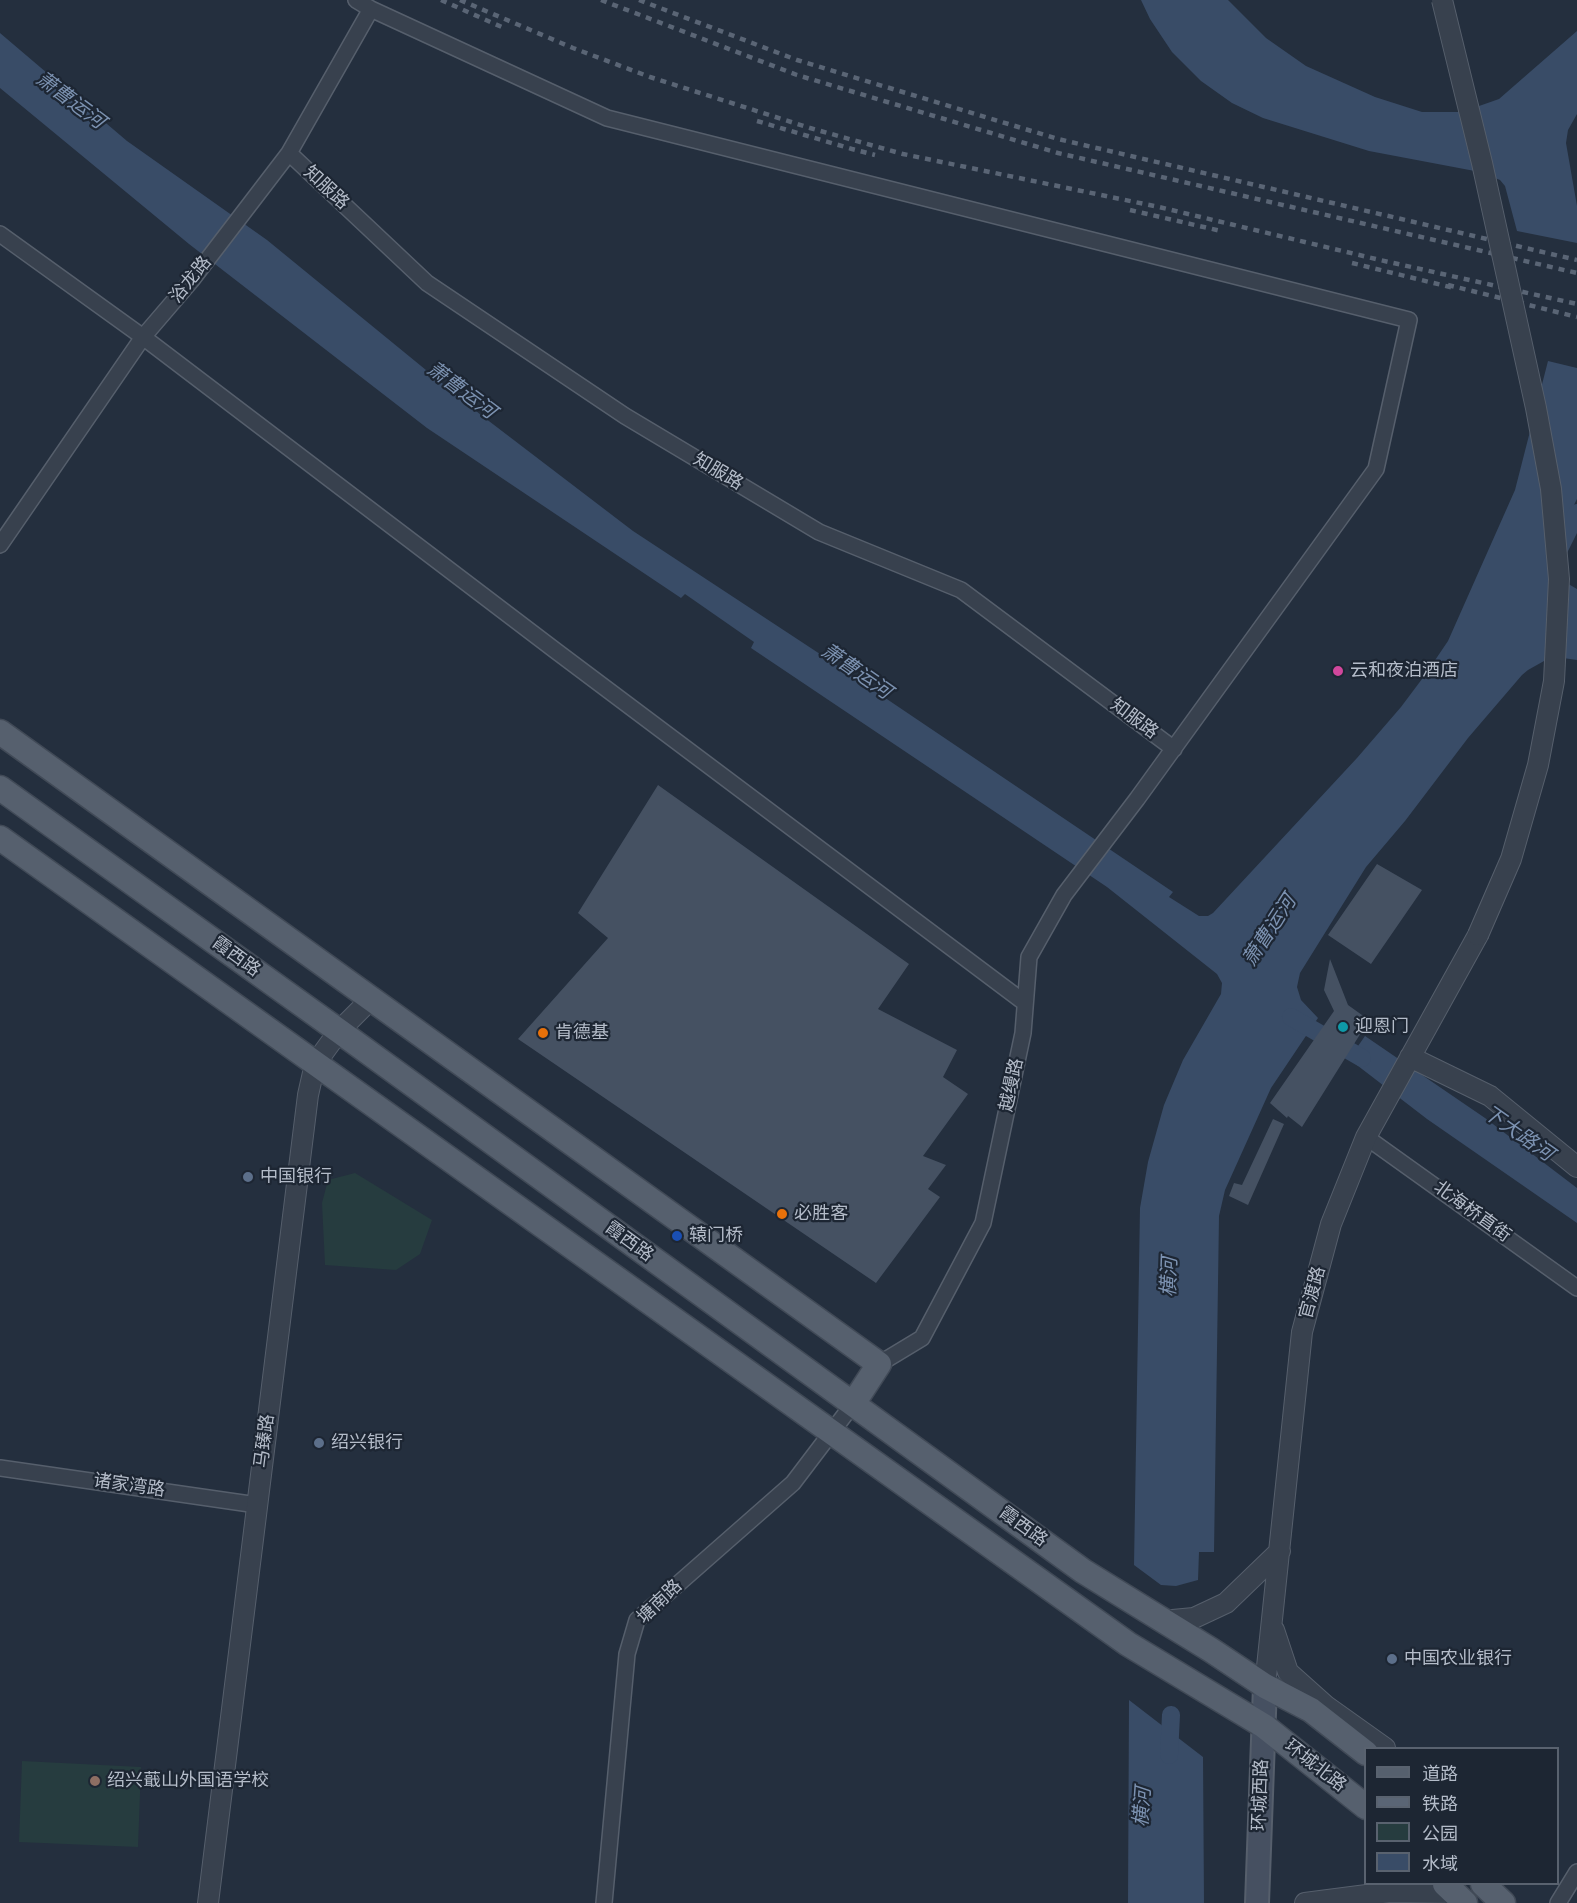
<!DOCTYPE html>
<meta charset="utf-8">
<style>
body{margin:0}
#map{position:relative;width:1577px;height:1903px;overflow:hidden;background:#242f3e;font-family:"Space Grotesk","Noto Sans SC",sans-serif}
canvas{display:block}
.legend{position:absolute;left:1364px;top:1747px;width:195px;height:138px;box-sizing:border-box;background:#1d2633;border:2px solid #59626f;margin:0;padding:8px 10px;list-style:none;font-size:18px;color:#b4bcc9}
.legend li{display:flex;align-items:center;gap:12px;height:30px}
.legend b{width:30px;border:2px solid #59626f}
</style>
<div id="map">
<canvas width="1577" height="1903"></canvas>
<ul class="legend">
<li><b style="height:8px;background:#56606e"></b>道路</li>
<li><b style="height:8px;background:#5a6575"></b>铁路</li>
<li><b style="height:16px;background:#263c3f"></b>公园</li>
<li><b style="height:16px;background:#394c67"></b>水域</li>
</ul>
</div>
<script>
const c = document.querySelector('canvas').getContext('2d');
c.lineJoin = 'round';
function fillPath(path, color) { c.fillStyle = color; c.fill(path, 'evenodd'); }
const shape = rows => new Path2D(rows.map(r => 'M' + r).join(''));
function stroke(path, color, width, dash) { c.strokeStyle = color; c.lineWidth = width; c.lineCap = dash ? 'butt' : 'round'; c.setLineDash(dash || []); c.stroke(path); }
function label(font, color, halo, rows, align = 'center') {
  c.font = font + ' "Space Grotesk","Noto Sans SC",sans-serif'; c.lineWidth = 4.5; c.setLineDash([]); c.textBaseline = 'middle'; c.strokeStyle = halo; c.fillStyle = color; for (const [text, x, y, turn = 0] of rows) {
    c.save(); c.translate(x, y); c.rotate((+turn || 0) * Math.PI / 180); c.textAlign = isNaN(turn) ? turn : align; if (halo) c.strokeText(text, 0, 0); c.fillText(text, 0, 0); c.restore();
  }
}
fillPath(shape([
 [355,1173,432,1220,420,1254,396,1270,325,1265,322,1203,328,1180],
 [22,1761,141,1767,138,1847,19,1842]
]), '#263c3f');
fillPath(shape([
 [1141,0,1228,0,1266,38,1306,66,1375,97,1422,112,1462,112,1499,99,1577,31,1577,114,1568,130,1566,143,1577,206,1577,243,1517,231,1505,186,1500,180,1480,172,1369,151,1263,118,1232,103,1201,81,1172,52,1150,19],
 [0,33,127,141,267,240,481,415,633,531,823,656,1173,892,1169,897,1199,916,1208,916,1213,913,1357,758,1401,707,1425,675,1448,641,1515,490,1548,361,1577,368,1577,499,1550,552,1547,565,1551,574,1577,589,1577,660,1563,658,1544,661,1528,670,1522,675,1468,738,1405,821,1366,867,1300,973,1297,987,1301,1000,1318,1018,1271,1088,1225,1190,1219,1216,1214,1552,1199,1552,1198,1580,1176,1586,1161,1585,1134,1565,1140,1208,1148,1162,1164,1105,1183,1060,1221,994,1222,983,1217,974,1107,887,751,648,754,642,685,594,681,598,427,428,189,244,0,88],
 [1365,1036,1485,1118,1577,1188,1577,1223,1427,1119,1349,1059],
 [1129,1700,1203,1757,1204,1903,1128,1903]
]), '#394c67');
stroke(shape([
 [1554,559,1577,513],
 [1291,1017,1362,1058],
 [1169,1755,1171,1715]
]), '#394c67', 18);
fillPath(shape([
 [658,785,909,964,878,1009,957,1050,943,1077,968,1094,923,1156,946,1165,928,1189,940,1197,876,1283,518,1039,608,938,578,913],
 [1377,864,1422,890,1371,964,1328,935],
 [1330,959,1348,1005,1369,1020,1302,1127,1288,1116,1287,1118,1270,1103,1334,1011,1324,990],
 [1273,1119,1284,1124,1248,1205,1229,1196,1234,1183,1242,1185]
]), '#455162');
const minor = shape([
 [356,0,371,9,607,118,1409,320,1376,469,1137,799,1064,895,1029,957,1023,1033,983,1223,922,1338,879,1364],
 [289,153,427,283,625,416,819,532,961,590,1174,749],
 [0,234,143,337,556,651,1025,1003],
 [0,545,143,337,191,281,289,153,371,9],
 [1366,1137,1577,1288],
 [0,1468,257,1505],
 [604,1903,627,1654,637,1620,793,1483,853,1404],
 [1558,1903,1577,1872]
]);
const tertiary = shape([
 [1410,1057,1490,1096,1577,1167],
 [1162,1621,1194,1618,1226,1603,1280,1551],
 [1274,1630,1288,1672,1326,1706,1385,1748],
 [1265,1686,1302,1332,1331,1224,1366,1137,1478,935],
 [208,1903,308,1095,315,1064,339,1031,371,999],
 [1305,1903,1390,1892,1455,1893]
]);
const secondary = shape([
 [1257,1903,1265,1686]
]);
const primary = shape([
 [0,732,879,1364,853,1404],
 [0,788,339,1031,1083,1571,1211,1650,1265,1686,1311,1710,1366,1753],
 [0,838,1128,1644,1264,1726,1366,1807],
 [1445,1884,1465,1903],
 [1483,1884,1503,1903]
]);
stroke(minor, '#565f6c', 18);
stroke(tertiary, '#565f6c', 22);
stroke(secondary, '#565f6c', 26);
stroke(primary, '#414a57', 27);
stroke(minor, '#38414e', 15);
stroke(tertiary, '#38414e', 20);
stroke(secondary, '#465061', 22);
stroke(primary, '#56606e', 24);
stroke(shape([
 [441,0,504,28],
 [460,0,573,48,650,77,810,128,903,154,1159,207,1380,260,1577,304],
 [601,0,797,75,1058,153,1577,273],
 [639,0,797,60,1058,139,1577,260],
 [757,121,852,149,875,155],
 [1130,210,1221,231],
 [1352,263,1454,288],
 [1448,285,1577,317]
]), '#5a6575', 4.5, [6, 6]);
const tertiaryBridge = shape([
 [1442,0,1482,163,1536,408,1551,489,1559,579,1554,681,1538,765,1511,859,1478,935]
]);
stroke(tertiaryBridge, '#565f6c', 22, []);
stroke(tertiaryBridge, '#38414e', 20);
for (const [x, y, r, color] of [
 [1338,671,6,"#d1479c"],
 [1343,1027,6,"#0f9aa8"],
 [543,1033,6,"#e8710a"],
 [248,1177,6,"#5c6f8a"],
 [782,1214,6,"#e8710a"],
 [677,1236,6,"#1a4fb4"],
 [319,1443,6,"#5c6f8a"],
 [1392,1659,6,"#5c6f8a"],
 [95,1781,6,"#8d6e63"]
]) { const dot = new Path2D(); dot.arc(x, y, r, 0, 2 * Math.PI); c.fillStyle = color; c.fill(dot); stroke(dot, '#1d2633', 2); }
label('18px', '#b4bcc9', '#1d2633', [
 ["知服路",326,188,43],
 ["浴龙路",191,280,-51],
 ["知服路",718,472,31],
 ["知服路",1134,719,37],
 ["霞西路",236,957,36],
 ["越缦路",1012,1085,-78],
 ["北海桥直街",1472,1212,36],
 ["霞西路",629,1242,36],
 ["官渡路",1313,1293,-75],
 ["马臻路",265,1441,-83],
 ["诸家湾路",129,1486,8],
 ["霞西路",1023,1527,36],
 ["塘南路",660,1602,-44],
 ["环城北路",1315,1766,38],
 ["环城西路",1261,1795,-88]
]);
label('18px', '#b4bcc9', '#1d2633', [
 ["云和夜泊酒店",1350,671],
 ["迎恩门",1355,1027],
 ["肯德基",555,1033],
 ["中国银行",260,1177],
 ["必胜客",794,1214],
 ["辕门桥",689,1236],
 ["绍兴银行",331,1443],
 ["中国农业银行",1404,1659],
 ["绍兴蕺山外国语学校",107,1781]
], 'left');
label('italic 20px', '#7c92b1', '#1d2633', [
 ["萧曹运河",70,101,37],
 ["萧曹运河",461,391,37],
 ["萧曹运河",856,672,35],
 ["萧曹运河",1270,931,-57],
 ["下大路河",1518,1134,35],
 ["横河",1170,1277,-88],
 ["横河",1143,1807,-86]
]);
</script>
